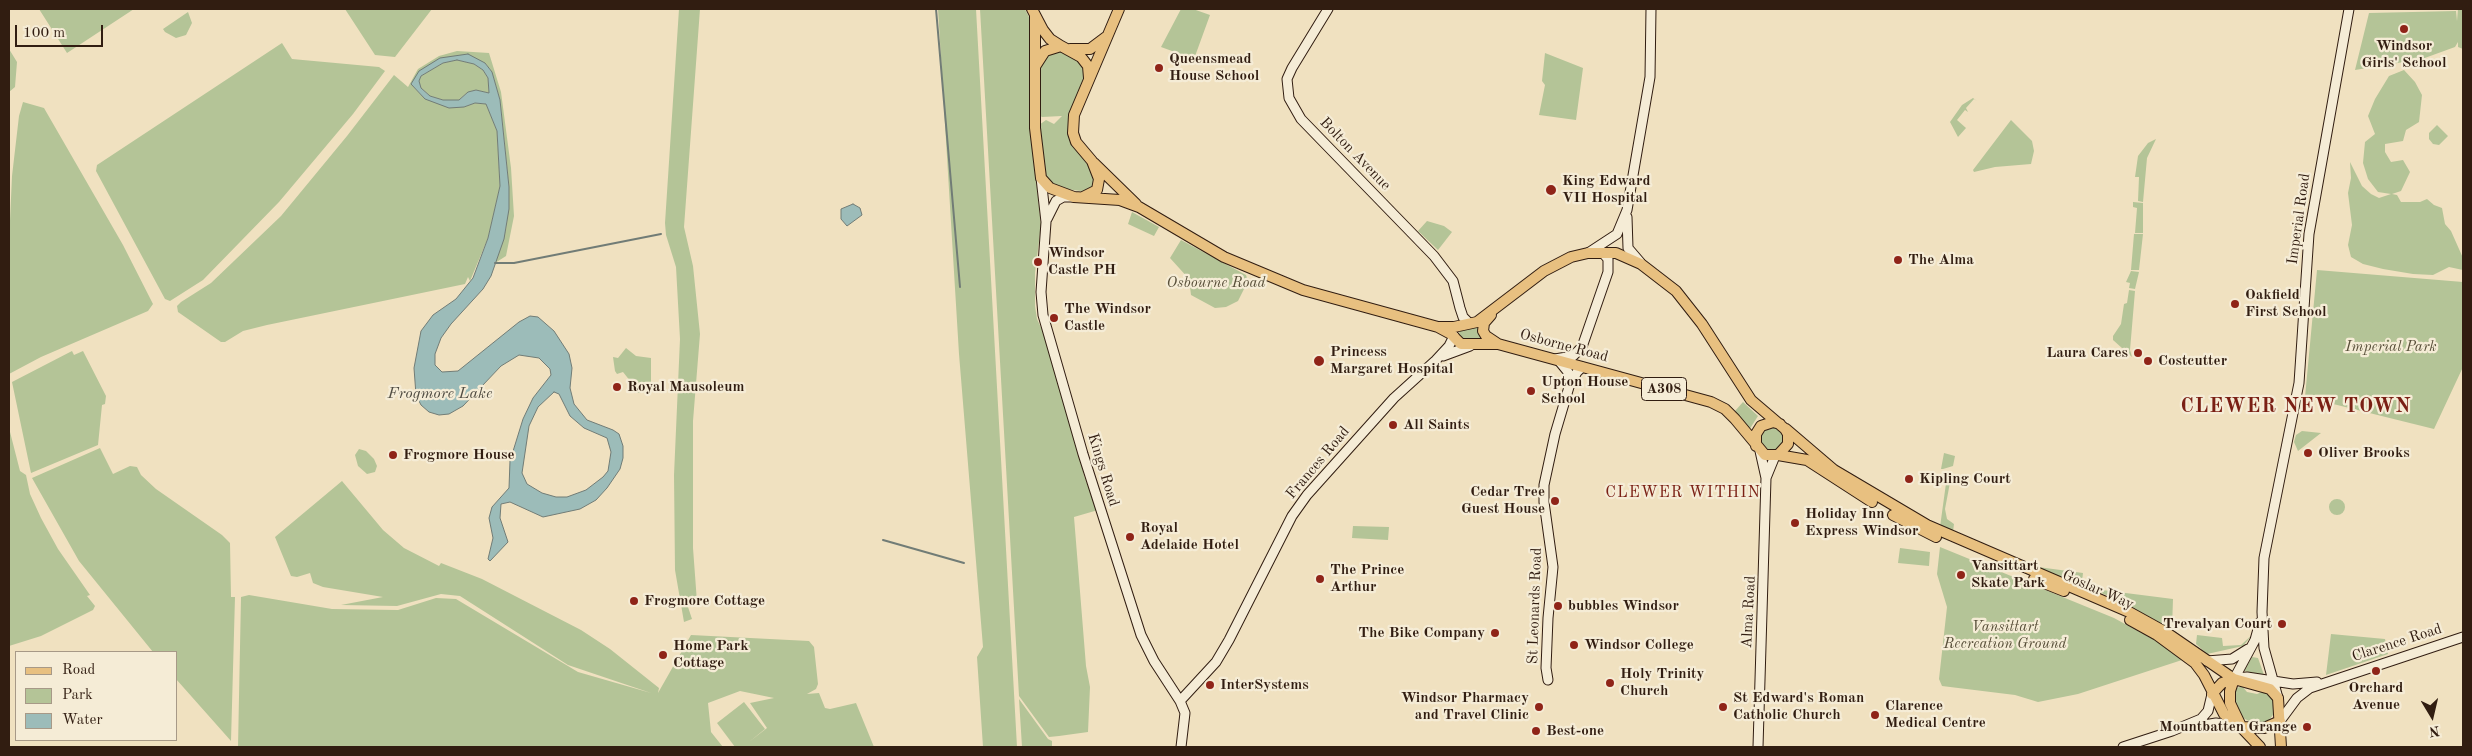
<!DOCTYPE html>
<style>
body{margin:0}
#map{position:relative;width:2472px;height:756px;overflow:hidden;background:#f0e1c0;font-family:"Old Standard TT",serif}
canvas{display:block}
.frame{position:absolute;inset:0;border:10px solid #311d11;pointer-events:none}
.legend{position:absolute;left:15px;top:651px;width:162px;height:90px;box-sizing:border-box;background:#f5ecd6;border:1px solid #a79987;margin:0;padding:6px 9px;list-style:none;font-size:15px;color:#311d11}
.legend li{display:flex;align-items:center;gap:10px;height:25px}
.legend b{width:25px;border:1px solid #a79987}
.north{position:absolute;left:2407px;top:691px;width:50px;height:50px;-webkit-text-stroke:4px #f5ecd6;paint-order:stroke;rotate:171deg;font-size:14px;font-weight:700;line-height:20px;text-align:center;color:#311d11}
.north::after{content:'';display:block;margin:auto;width:18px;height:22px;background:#311d11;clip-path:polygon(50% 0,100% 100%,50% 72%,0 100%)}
.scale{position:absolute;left:15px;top:25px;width:88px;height:22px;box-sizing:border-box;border:2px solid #311d11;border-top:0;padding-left:6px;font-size:15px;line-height:18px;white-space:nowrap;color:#311d11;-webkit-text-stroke:4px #f5ecd6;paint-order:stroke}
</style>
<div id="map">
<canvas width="2472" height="756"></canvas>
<div class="frame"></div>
<ul class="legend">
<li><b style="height:6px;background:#e8c080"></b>Road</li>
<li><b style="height:14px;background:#b4c497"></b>Park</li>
<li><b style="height:14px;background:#9cbcb9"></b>Water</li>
</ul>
<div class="north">N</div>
<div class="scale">100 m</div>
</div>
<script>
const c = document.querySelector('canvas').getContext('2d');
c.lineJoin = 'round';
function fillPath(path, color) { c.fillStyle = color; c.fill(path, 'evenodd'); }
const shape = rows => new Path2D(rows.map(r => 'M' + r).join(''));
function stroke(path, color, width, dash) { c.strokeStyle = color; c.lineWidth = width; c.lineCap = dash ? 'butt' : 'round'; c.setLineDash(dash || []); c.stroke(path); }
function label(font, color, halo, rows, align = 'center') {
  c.font = font + ' "Old Standard TT",serif'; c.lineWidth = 4.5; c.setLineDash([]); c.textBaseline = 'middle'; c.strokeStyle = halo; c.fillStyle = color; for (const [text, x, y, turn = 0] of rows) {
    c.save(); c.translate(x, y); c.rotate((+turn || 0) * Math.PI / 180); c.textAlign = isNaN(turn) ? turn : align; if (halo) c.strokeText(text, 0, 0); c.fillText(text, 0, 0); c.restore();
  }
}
fillPath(shape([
 [39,9,134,9,67,53],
 [345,9,432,9,395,57,375,55],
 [679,9,700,9,684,227,693,266,700,334,693,421,693,548,697,602,686,601,692,619,684,622,675,570,674,475,680,339,676,267,666,235,665,223],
 [938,9,976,9,1017,747,983,747,977,657,983,647,959,354],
 [980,9,1025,9,1030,19,1032,32,1029,113,1041,225,1035,273,1035,306,1037,319,1044,334,1080,455,1084,476,1098,510,1074,517,1086,666,1090,687,1088,732,1059,736,1049,737,1019,696],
 [1181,9,1193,9,1210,15,1194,59,1161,47],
 [2458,9,2463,9,2463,49,2458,47,2458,42,2455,47,2422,59,2355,70,2369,13,2456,11,2457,21],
 [188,12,192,23,186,35,176,38,165,32,163,29],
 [282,43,292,59,379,67,385,71,353,114,279,202,203,280,170,301,165,299,96,171,97,165],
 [9,49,17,62,15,87,9,92],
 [1058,50,1080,58,1087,71,1069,121,1092,168,1097,183,1088,192,1059,188,1052,185,1045,175,1039,125,1046,120,1054,124,1062,116,1042,117,1039,115,1040,62,1042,57],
 [457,51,489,53,501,92,511,168,514,216,506,256,495,263,506,229,509,187,500,100,492,72,485,63,440,58,411,84,425,99,464,107,475,103,486,104,497,131,500,186,488,238,470,281,468,277,465,284,267,325,243,331,225,342,221,342,178,312,177,306,181,302,211,283,281,216,347,136,394,75,408,87,418,69,439,56],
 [1545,53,1583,68,1576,120,1539,115,1545,85,1542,81],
 [457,60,474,64,483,70,488,78,489,93,476,90,468,92,459,100,443,100,430,96,421,88,419,81,421,76,443,63],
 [2404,70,2415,82,2422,95,2419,122,2406,130,2403,141,2385,144,2385,152,2391,162,2403,160,2410,172,2401,191,2392,194,2397,195,2401,202,2420,202,2427,199,2434,205,2442,208,2445,224,2451,231,2463,258,2463,270,2449,267,2433,275,2413,274,2383,269,2363,264,2351,257,2348,245,2352,225,2348,193,2351,178,2350,162,2362,186,2371,194,2379,198,2391,194,2378,192,2368,179,2363,163,2365,142,2375,134,2368,116,2375,99,2389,76],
 [1973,98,1977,101,1974,99,1966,108,1968,112,1965,110,1957,120,1966,128,1958,137,1950,122,1962,105],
 [23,102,44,108,123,245,153,304,148,311,41,357,9,374,9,243,12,176,19,116],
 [2011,120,2032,141,2034,151,2031,164,1995,167,1974,172,1973,170],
 [2437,125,2448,136,2439,145,2433,144,2429,139,2429,133],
 [2156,139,2147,158,2143,202,2138,201,2139,177,2135,177,2138,156,2148,143],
 [2133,202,2143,203,2143,233,2135,233,2137,208,2133,207],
 [1132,212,1159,227,1154,236,1128,224],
 [1427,221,1444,226,1452,232,1438,250,1418,231],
 [2134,234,2143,234,2139,270,2131,270],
 [1181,240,1246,275,1248,281,1238,301,1226,307,1215,308,1191,295,1189,279,1170,258],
 [2317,270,2463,282,2463,367,2434,429,2305,397],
 [2131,271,2139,272,2135,289,2129,288,2130,283,2126,282],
 [2129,290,2135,291,2130,350,2132,357,2113,340,2113,336,2121,324,2124,304,2127,303],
 [1480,326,1484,339,1466,343,1458,337,1460,330],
 [626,348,636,356,651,358,651,393,633,393,629,387,631,382,623,372,617,374,615,371,613,357,618,358],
 [72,351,74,355,83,351,106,396,105,404,102,405,98,445,31,473,12,382],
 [1743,402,1758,416,1749,430,1735,411],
 [1771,425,1783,432,1785,442,1780,450,1766,453,1757,434],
 [9,428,20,471,26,475,30,494,41,518,58,549,90,595,87,596,95,606,93,610,41,636,9,646],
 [2302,431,2321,433,2298,451,2294,442,2296,435],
 [100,448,113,474,130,466,137,467,141,475,156,489,222,535,230,543,231,597,235,597,231,741,176,679,176,652,153,652,79,561,32,478],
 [359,449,366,451,374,459,377,466,375,472,367,474,358,466,355,455],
 [1944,453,1955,456,1953,466,1943,469,1941,469],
 [1952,472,1945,509,1947,519,1954,524,1953,532,1940,527,1947,476],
 [342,481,383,530,404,548,439,566,441,563,482,579,581,630,610,649,659,688,658,693,691,635,809,641,814,647,818,684,816,689,807,694,819,693,825,708,830,709,856,703,874,747,735,747,717,723,744,702,765,729,749,742,767,728,750,703,774,698,740,691,708,703,711,732,723,747,238,747,241,597,249,595,332,609,398,610,436,598,456,599,578,672,651,693,568,665,460,596,441,594,397,606,341,605,383,597,323,587,313,583,310,573,297,577,291,576,275,537],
 '2329 507a8 8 0 1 1 16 0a8 8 0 1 1-16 0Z',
 [1353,526,1389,527,1388,540,1352,538],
 [1940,547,2114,618,2158,642,2182,660,2078,694,2038,702,2015,695,1942,686,1939,679,1947,607,1937,574],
 [1900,548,1930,552,1929,566,1898,563],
 [2038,567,2083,573,2082,582,2096,587,2096,590,2101,593,2102,590,2173,599,2172,629,2114,598,2101,593,2100,595,2037,569],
 [2253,634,2243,646,2207,654,2196,644,2197,635,2222,638,2223,646,2241,645],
 [2331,634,2385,639,2388,654,2326,675],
 [2252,657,2258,658,2264,675,2244,671],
 [2242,686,2247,692,2257,694,2264,691,2272,697,2275,712,2270,719,2263,723,2253,723,2241,717,2235,704,2235,693,2237,688],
 [1019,699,1048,739,1052,741,1052,747,1022,747]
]), '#b4c497');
const water = shape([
 [468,54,485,63,492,72,500,100,509,187,509,209,504,239,491,276,483,289,451,324,441,338,435,354,435,365,442,372,458,371,519,322,530,316,538,317,554,331,569,354,572,368,570,388,574,404,587,420,613,430,619,434,623,446,623,458,620,469,607,488,596,500,580,509,543,517,510,502,501,504,500,518,508,542,490,561,488,559,493,538,489,518,492,507,509,488,510,461,523,419,533,398,551,375,550,369,539,358,519,355,501,366,463,406,449,414,439,415,429,412,421,405,416,395,414,368,421,331,433,315,456,299,473,278,488,238,500,186,497,131,486,104,475,103,464,107,449,108,425,99,411,84,419,71,440,58,468,54],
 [457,60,474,64,483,70,488,78,489,93,476,90,468,92,459,100,443,100,430,96,421,88,419,81,421,76,443,63,457,60],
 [554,392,559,394,570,416,584,428,607,438,611,452,608,471,603,477,586,490,567,497,556,497,542,493,527,484,522,473,529,426,538,407,554,392],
 [853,204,860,208,862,215,847,226,841,219,841,209,853,204]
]);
fillPath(water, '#9cbcb9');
stroke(water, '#717c76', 1);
stroke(shape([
 [936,9,960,287],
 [495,263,514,263,661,234],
 [883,540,964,563]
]), '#717c76', 2);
const secondary = shape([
 [1328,9,1292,68,1287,79,1289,98,1301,119,1434,256,1453,281,1460,308,1463,317,1469,323],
 [1041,178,1046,222,1041,292,1043,315,1083,454,1141,635,1154,661,1180,701,1185,713,1181,747],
 [1627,217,1628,248,1640,262],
 [1047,219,1056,201,1063,197,1074,197],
 [1588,253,1617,234,1627,210,1650,77,1651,9],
 [1443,356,1470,346],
 [1555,359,1573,356,1582,347,1608,272,1608,259,1602,252],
 [1559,361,1568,372,1569,385],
 [1760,451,1766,478],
 [2207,661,2232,659,2248,649],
 [2236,678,2247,677,2293,684,2317,682],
 [2234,679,2255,640,2260,622],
 [1548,680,1546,668,1548,618,1553,567,1544,502,1544,485,1555,434,1569,387,1577,372,1582,367],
 [2278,698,2264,648,2262,612,2264,558,2299,383,2309,234,2349,9],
 [1180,701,1216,662,1229,640,1292,516,1307,495,1394,398,1436,360,1449,346,1454,336],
 [2280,721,2297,698,2310,688,2463,637],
 [2192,727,2216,723,2241,727],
 [1758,747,1766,478,1775,456],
 [2123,747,2172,731,2201,719,2208,711,2212,694]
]);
const primary = shape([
 [1032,9,1043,30,1050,39,1061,46],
 [1035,16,1035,128,1041,178,1050,188,1074,197,1120,200,1139,207,1224,257,1303,290,1438,327,1451,334,1461,344,1498,344,1711,402,1725,409,1735,419,1765,455,1778,455,1788,444,1788,434,1785,429,1751,400,1702,324,1676,291,1641,264,1616,253,1588,253,1571,257,1544,271,1477,322,1454,327,1438,327],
 [1070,49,1090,49,1106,37],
 [1036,65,1045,51,1061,46,1081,57,1088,66,1089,78],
 [1094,163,1136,204],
 [1083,197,1097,190,1099,179,1092,161,1076,142,1073,133,1074,115,1119,9],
 [1491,315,1484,323,1483,331,1486,336,1498,344],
 [1786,429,1834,470,1927,525,2129,612,2167,633,2234,679,2270,689,2278,698,2281,747],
 [1756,446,1756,434,1761,426,1773,422,1780,424],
 [1778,455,1807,460,1872,502],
 [1893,515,1936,537],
 [2034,579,2064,591],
 [2130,620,2157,635,2195,663,2204,675,2224,714,2241,727,2260,747],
 [2234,679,2230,691,2230,703,2241,726],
 [2212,694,2222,683,2234,679],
 [2241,727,2264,728,2280,721]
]);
stroke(secondary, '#311d11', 11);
stroke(primary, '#311d11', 12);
stroke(secondary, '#f5ecd6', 9);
stroke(primary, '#e8c080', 10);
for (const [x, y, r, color] of [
 [2404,29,5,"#8f2418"],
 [1159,68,5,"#8f2418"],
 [1551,190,6,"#8f2418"],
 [1898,260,5,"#8f2418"],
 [1038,262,5,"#8f2418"],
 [2235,304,5,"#8f2418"],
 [1054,318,5,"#8f2418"],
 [2138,353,5,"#8f2418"],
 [1319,361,6,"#8f2418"],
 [2148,361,5,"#8f2418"],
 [617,387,5,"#8f2418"],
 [1531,391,5,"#8f2418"],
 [1393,425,5,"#8f2418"],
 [2308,453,5,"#8f2418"],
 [393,455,5,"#8f2418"],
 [1909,479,5,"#8f2418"],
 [1555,501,5,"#8f2418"],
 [1795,523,5,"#8f2418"],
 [1130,537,5,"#8f2418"],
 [1961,575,5,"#8f2418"],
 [1320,579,5,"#8f2418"],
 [634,601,5,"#8f2418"],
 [1558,606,5,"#8f2418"],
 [2282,624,5,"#8f2418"],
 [1495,633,5,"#8f2418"],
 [1574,645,5,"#8f2418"],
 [663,655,5,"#8f2418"],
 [2376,671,5,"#8f2418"],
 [1610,683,5,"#8f2418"],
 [1210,685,5,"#8f2418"],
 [1539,707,5,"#8f2418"],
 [1723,707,5,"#8f2418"],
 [1875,715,5,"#8f2418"],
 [2307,727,5,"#8f2418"],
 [1536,731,5,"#8f2418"]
]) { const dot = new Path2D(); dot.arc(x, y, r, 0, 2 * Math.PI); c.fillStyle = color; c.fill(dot); stroke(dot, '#f5ecd6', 2); }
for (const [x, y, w] of [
 [1664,389,45]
]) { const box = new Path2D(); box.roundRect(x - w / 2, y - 11.5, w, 23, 4); c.fillStyle = '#f5ecd6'; c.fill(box); stroke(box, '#311d11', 1); }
label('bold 14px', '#311d11', null, [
 ["A308",1664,389]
]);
label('bold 15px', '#311d11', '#f5ecd6', [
 ["Windsor",2404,46,"center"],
 ["Girls' School",2404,63,"center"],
 ["Queensmead",1169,59],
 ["House School",1169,76],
 ["King Edward",1562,181],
 ["VII Hospital",1562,198],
 ["Windsor",1048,253],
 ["Castle PH",1048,270],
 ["The Alma",1908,260],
 ["Oakfield",2245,295],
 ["First School",2245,312],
 ["The Windsor",1064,309],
 ["Castle",1064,326],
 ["Princess",1330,352],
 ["Margaret Hospital",1330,369],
 ["Laura Cares",2128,353,"right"],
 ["Costcutter",2158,361],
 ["Upton House",1541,382],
 ["School",1541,399],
 ["Royal Mausoleum",627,387],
 ["All Saints",1403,425],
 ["Oliver Brooks",2318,453],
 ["Frogmore House",403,455],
 ["Kipling Court",1919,479],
 ["Cedar Tree",1545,492,"right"],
 ["Guest House",1545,509,"right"],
 ["Holiday Inn",1805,514],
 ["Express Windsor",1805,531],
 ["Royal",1140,528],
 ["Adelaide Hotel",1140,545],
 ["Vansittart",1971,566],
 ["Skate Park",1971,583],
 ["The Prince",1330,570],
 ["Arthur",1330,587],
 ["Frogmore Cottage",644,601],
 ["bubbles Windsor",1568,606],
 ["Trevalyan Court",2272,624,"right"],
 ["The Bike Company",1485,633,"right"],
 ["Windsor College",1584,645],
 ["Home Park",673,646],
 ["Cottage",673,663],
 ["Holy Trinity",1620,674],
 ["Church",1620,691],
 ["InterSystems",1220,685],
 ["Orchard",2376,688,"center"],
 ["Avenue",2376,705,"center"],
 ["Windsor Pharmacy",1529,698,"right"],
 ["and Travel Clinic",1529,715,"right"],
 ["St Edward's Roman",1733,698],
 ["Catholic Church",1733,715],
 ["Clarence",1885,706],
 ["Medical Centre",1885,723],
 ["Mountbatten Grange",2297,727,"right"],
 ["Best-one",1546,731]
], 'left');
label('15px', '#311d11', '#f5ecd6', [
 ["Bolton Avenue",1355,154,46],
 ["Imperial Road",2299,219,-82],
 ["Osborne Road",1564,346,15],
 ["Frances Road",1318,463,-50],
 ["Kings Road",1103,470,73],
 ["Goslar Way",2098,590,24],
 ["St Leonards Road",1535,606,-88],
 ["Alma Road",1749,612,-87],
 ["Clarence Road",2397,643,-18]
]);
label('italic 15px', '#584f39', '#f5ecd6', [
 ["Osbourne Road",1216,283],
 ["Imperial Park",2391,347],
 ["Vansittart",2005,627],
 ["Recreation Ground",2005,644]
]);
label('italic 16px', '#514d43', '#f5ecd6', [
 ["Frogmore Lake",440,394]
]);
c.letterSpacing = '1px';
label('16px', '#7a1f14', '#f5ecd6', [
 ["CLEWER WITHIN",1683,493]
]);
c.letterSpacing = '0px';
c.letterSpacing = '1px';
label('bold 20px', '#7a1f14', '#f5ecd6', [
 ["CLEWER NEW TOWN",2296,407]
]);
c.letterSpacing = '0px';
</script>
